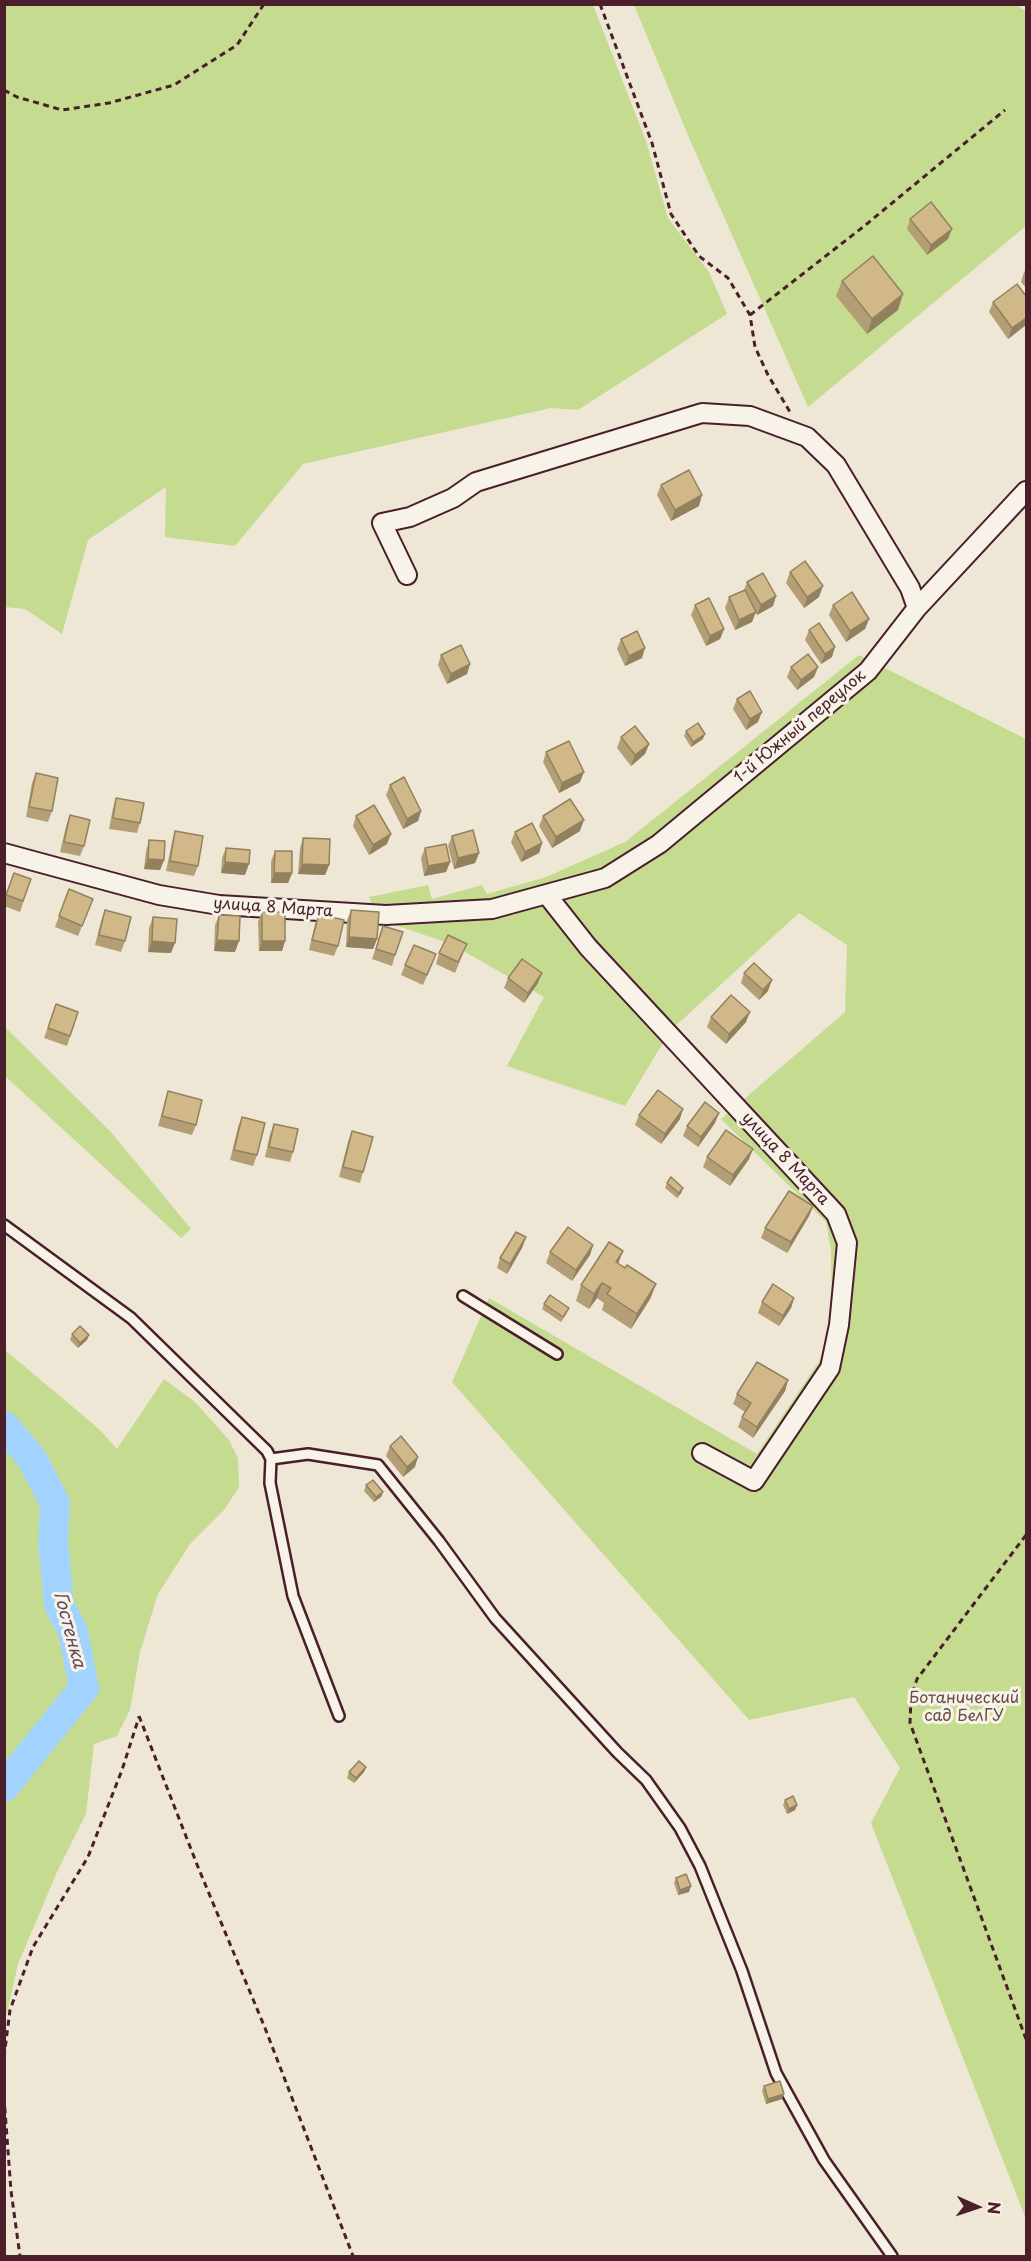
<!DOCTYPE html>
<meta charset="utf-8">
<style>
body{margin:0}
#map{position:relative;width:1031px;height:2261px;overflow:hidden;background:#efe7d5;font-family:"Playpen Sans",sans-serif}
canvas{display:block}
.frame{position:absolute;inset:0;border:6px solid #4a1f2b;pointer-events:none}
.north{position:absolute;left:947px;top:2177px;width:60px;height:60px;-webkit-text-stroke:4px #f7f3e8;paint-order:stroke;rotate:93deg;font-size:16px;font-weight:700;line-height:24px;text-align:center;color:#4a1f2b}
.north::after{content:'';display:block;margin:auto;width:21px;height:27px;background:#4a1f2b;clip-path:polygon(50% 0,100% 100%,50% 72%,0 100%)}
</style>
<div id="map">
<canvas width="1031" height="2261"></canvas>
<div class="frame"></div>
<div class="north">N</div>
</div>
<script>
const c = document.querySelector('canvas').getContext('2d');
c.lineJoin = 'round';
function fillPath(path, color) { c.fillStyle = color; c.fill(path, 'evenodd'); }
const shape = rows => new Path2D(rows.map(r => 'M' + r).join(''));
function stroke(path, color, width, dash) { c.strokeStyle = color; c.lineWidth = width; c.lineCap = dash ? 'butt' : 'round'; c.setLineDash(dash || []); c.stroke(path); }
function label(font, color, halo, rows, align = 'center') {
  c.font = font + ' "Playpen Sans",sans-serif'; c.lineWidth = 6; c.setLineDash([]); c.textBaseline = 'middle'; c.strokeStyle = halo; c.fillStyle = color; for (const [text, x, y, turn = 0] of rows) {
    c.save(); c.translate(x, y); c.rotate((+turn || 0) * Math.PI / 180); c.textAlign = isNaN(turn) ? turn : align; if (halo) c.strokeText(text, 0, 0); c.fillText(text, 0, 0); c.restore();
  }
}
fillPath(shape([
 [4,5,593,5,646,141,668,218,709,272,727,314,578,410,551,408,303,464,235,546,165,537,166,487,88,540,62,634,25,609,5,607],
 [634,5,1016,5,1026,11,1026,226,808,407,690,140],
 [859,655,1026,739,1026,2219,871,1823,900,1768,854,1697,749,1720,452,1382,489,1298,757,1454,832,1342,831,1251,826,1222,721,1119,845,1012,847,945,799,913,670,1031,625,1106,507,1066,544,997,451,944,377,919,369,897,428,885,432,899,482,885,487,894,546,877,625,842],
 [5,1027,111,1132,191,1229,181,1238,5,1076],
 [5,1350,99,1429,117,1449,164,1379,195,1402,229,1440,238,1458,239,1487,224,1510,190,1544,158,1594,140,1652,130,1710,117,1736,94,1744,86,1814,57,1872,18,1964,5,2022]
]), '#c5db90');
stroke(shape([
 [4,1426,31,1457,55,1503,53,1540,59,1605,73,1631,84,1688,4,1787]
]), '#a2d3fe', 30);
const lane = shape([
 [4,1225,131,1318,267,1451,271,1459,308,1454,378,1465,439,1541,495,1618,617,1752,646,1780,680,1828,700,1866,742,1971,776,2073,824,2160,892,2256],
 [463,1296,557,1354],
 [271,1459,270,1483,293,1596,339,1716]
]);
const street = shape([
 [407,575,382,523,410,517,453,498,476,482,702,413,750,416,807,437,836,465,910,588,917,608],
 [4,853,159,895,219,905,386,915,492,909,605,878,659,844,868,671,917,608,1026,491],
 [547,895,588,947,836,1214,847,1243,839,1325,830,1368,754,1481,702,1453]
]);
stroke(lane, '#4a1f2b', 14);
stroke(street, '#4a1f2b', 22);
stroke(shape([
 [600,4,652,143,671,214,699,256,728,278,750,315,755,347,768,375,790,412],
 [4,90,17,97,62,110,109,103,174,85,237,45,264,4],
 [750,315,863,227,1005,110],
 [1026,1535,917,1679,911,1697,910,1723,1026,2039],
 [139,1716,198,1867,265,2028,353,2256],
 [4,2057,10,2010,33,1947,88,1857,122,1770,139,1717],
 [4,2097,11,2191,20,2256]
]), '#4a1f2b', 3, [6, 4.5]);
stroke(lane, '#f7f3e8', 9);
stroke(street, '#f7f3e8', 18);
fillPath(shape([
 [910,219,948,239,927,255,907,229],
 [1026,270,1026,288,1021,282,1024,272],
 [842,281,898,310,867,334,836,296],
 [1026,296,1026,325,1008,339,989,312,993,302],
 [661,485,699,506,671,521,657,495],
 [790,572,819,597,804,608,786,583],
 [747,582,776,596,773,606,757,615,755,612,752,622,735,630,725,608,729,597,744,590],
 [695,605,724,629,720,639,706,646,691,615],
 [833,605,869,619,865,629,846,642,829,615],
 [809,630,832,657,821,664,805,640],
 [621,639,642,658,625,666,617,649],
 [441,655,470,664,467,674,447,684,438,665],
 [791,667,818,667,814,677,797,690,787,677],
 [737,699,758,722,746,730,733,709],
 [686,731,703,739,691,747,684,736],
 [621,737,649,744,645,754,631,766,617,748],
 [546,752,580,782,559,793,543,762],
 [36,773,52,811,48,822,26,817,32,783],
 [390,785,421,811,418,821,403,829,386,795],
 [116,798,140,823,137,833,109,829,113,808],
 [70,815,84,846,80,856,60,852,66,826],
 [356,816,387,844,369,855,353,826],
 [543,816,580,831,552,848,539,826],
 [175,831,198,866,194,876,166,871,172,842],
 [515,832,542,843,539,853,521,862,511,842],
 [452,836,479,853,475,863,454,869,448,846],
 [303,838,329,865,325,875,298,874,300,848],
 [149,840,164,860,160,870,144,869,146,851],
 [226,848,245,875,221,873,222,858],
 [425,848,450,862,446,872,424,876,421,858],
 [275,851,292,873,288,883,271,883,271,861],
 [14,873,31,879,20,912,4,906,4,899],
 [69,889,93,899,78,936,55,927],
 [105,910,125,941,121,952,95,945,101,921],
 [351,910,377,939,373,949,346,947,347,920],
 [262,912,285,941,282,951,259,951,258,922],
 [319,914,338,946,334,956,309,950,315,924],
 [219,915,235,952,214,951,215,925],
 [153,917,171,953,148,952,149,928],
 [383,926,395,955,392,966,372,959],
 [439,953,463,954,455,973,436,964],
 [432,964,423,985,401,975,405,965],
 [744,973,768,991,759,1000,741,983],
 [508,978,538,983,524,1003,504,988],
 [56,1004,78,1012,67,1046,44,1038],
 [711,1017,746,1022,726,1044,707,1027],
 [168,1091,196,1125,192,1135,158,1126],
 [639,1115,680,1119,661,1144,635,1125],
 [242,1117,257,1155,253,1166,230,1160,238,1127],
 [715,1123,698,1147,683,1136,687,1126],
 [274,1124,293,1152,290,1162,265,1157,270,1134],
 [352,1131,363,1172,360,1183,339,1177,348,1142],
 [707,1157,749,1159,730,1186,703,1167],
 [667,1183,683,1188,681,1193,677,1198,665,1188],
 [813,1206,809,1216,787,1253,761,1238,765,1228],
 [526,1237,522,1248,507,1274,497,1268,500,1258],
 [593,1245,590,1255,572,1281,546,1263,550,1252],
 [618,1263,656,1284,650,1299,631,1329,602,1310,604,1303,597,1298,589,1309,576,1301,581,1285],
 [794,1298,791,1308,779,1326,758,1313,762,1302],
 [544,1304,567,1313,561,1322,542,1309],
 [72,1334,87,1340,78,1348,70,1340],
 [788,1380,785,1391,753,1438,738,1427,742,1417,745,1412,733,1404,737,1394],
 [390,1446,415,1467,403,1477,386,1456],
 [366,1485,383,1492,381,1497,374,1502,364,1491],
 [366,1767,364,1772,354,1783,347,1778,349,1772],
 [785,1800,797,1805,795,1810,787,1814,783,1805],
 [676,1878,689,1892,678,1895,674,1883],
 [764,2086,782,2099,766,2104,762,2091]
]), '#b49e75');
fillPath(shape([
 [952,229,948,239,927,255,931,245],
 [903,294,898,310,867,334,872,319],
 [1026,318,1026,325,1008,339,1012,328],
 [702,495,699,506,671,521,675,510],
 [823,586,819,597,804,608,807,597],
 [776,596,773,606,757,615,761,605],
 [756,612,752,622,735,630,739,620],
 [869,619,865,629,846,642,850,631],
 [724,629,720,639,706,646,710,636],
 [835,647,832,657,821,664,825,654],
 [645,648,642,658,625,666,629,656],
 [470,664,467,674,447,684,451,674],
 [818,667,814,677,797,690,801,680],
 [762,712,758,722,746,730,750,719],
 [705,734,703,739,691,747,693,742],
 [649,744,645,754,631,766,635,755],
 [584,772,580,782,559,793,562,783],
 [421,811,418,821,403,829,407,819],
 [584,820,580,831,552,848,556,837],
 [391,834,387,844,369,855,373,845],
 [542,843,539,853,521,862,525,852],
 [479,853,475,863,454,869,458,858],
 [148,859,164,860,160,870,144,869],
 [225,862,249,864,245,875,221,873],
 [450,862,446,872,424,876,428,866],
 [302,864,329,865,325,875,298,874],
 [274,873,292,873,288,883,271,883],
 [349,937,377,939,373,949,346,947],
 [217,940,239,941,235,952,214,951],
 [152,941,175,943,171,953,148,952],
 [262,941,285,941,282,951,259,951],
 [542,973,538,983,524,1003,528,993],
 [772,980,768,991,759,1000,763,990],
 [750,1012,746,1022,726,1044,729,1034],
 [683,1109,680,1119,661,1144,665,1134],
 [719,1113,715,1123,698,1147,701,1137],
 [753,1149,749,1159,730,1186,733,1175],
 [683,1188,681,1193,677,1198,679,1193],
 [813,1206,809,1216,787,1253,791,1242],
 [526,1237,522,1248,507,1274,510,1264],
 [593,1245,590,1255,572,1281,576,1270],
 [623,1251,617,1267,616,1262],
 [602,1283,597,1298,589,1309,594,1294],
 [656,1284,650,1299,631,1329,637,1314],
 [794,1298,791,1308,779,1326,783,1316],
 [89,1335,87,1340,78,1348,80,1343],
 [788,1380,785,1391,753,1438,757,1427],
 [418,1457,415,1467,403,1477,407,1467],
 [383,1492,381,1497,374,1502,376,1497],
 [366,1767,364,1772,354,1783,356,1778],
 [797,1805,795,1810,787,1814,789,1809],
 [691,1886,689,1892,678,1895,680,1890],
 [784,2094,782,2099,766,2104,768,2099]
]), '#92815f');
const building = shape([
 [931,202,952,229,931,245,910,219,931,202],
 [873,256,903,294,872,319,842,281,873,256],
 [1017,284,1026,296,1026,318,1012,328,993,302,1017,284],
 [689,470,702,495,675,510,661,485,689,470],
 [805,561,823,586,807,597,790,572,805,561],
 [763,573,776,596,761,605,747,582,763,573],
 [745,590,756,612,739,620,729,597,745,590],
 [852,592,869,619,850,631,833,605,852,592],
 [709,598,724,629,710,636,695,605,709,598],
 [819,623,835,647,825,654,809,630,819,623],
 [637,631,645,648,629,656,621,639,637,631],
 [461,645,470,664,451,674,441,655,461,645],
 [808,654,818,667,801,680,791,667,808,654],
 [750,691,762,712,750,719,737,699,750,691],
 [698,723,705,734,693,742,686,731,698,723],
 [635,726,649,744,635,755,621,737,635,726],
 [569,741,584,772,562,783,546,752,569,741],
 [36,773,58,778,52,811,29,807,36,773],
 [404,777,421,811,407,819,390,785,404,777],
 [116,798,144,803,140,823,113,818,116,798],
 [570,799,584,820,556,837,543,816,570,799],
 [374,805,391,834,373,845,356,816,374,805],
 [70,815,90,820,84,846,64,842,70,815],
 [532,823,542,843,525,852,515,832,532,823],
 [473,830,479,853,458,858,452,836,473,830],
 [175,831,203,836,198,866,170,861,175,831],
 [303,838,330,839,329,865,302,864,303,838],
 [149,840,165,841,164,860,148,859,149,840],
 [446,844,450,862,428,866,425,848,446,844],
 [226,848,250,850,249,864,225,862,226,848],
 [275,851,292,851,292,873,274,873,275,851],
 [14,873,31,879,23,901,6,895,14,873],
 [69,889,93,899,82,926,59,916,69,889],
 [105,910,131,917,125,941,99,935,105,910],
 [351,910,379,912,377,939,349,937,351,910],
 [262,912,285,912,285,941,262,941,262,912],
 [319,914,344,920,338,946,312,940,319,914],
 [219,915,240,916,239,941,217,940,219,915],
 [153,917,177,919,175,943,152,941,153,917],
 [383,926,403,932,395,955,376,949,383,926],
 [448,935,467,944,458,962,439,953,448,935],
 [414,945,436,954,427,975,405,965,414,945],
 [522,959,542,973,528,993,508,978,522,959],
 [754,963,772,980,763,990,744,973,754,963],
 [731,995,750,1012,729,1034,711,1017,731,995],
 [56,1004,78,1012,70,1036,48,1028,56,1004],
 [658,1090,683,1109,665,1134,639,1115,658,1090],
 [168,1091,202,1100,196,1125,162,1116,168,1091],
 [705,1102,719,1113,701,1137,687,1126,705,1102],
 [242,1117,265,1123,257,1155,234,1150,242,1117],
 [274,1124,298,1129,293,1152,269,1147,274,1124],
 [726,1130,753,1149,733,1175,707,1157,726,1130],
 [352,1131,373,1137,363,1172,343,1167,352,1131],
 [671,1177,683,1188,679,1193,667,1183,671,1177],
 [789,1191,813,1206,791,1242,765,1228,789,1191],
 [568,1227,593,1245,576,1270,550,1252,568,1227],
 [516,1232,526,1237,510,1264,500,1258,516,1232],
 [609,1242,623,1251,616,1262,625,1268,627,1265,656,1284,637,1314,607,1294,611,1288,602,1283,594,1294,581,1285,609,1242],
 [773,1284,794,1298,783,1316,762,1302,773,1284],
 [550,1295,569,1308,563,1317,544,1304,550,1295],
 [80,1326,89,1335,80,1343,72,1334,80,1326],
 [757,1362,788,1380,757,1427,742,1417,751,1403,737,1394,757,1362],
 [401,1436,418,1457,407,1467,390,1446,401,1436],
 [373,1480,383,1492,376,1497,366,1485,373,1480],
 [359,1761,366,1767,356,1778,349,1772,359,1761],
 [793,1796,797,1805,789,1809,785,1800,793,1796],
 [686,1874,691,1886,680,1890,676,1878,686,1874],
 [780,2081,784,2094,768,2099,764,2086,780,2081]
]);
fillPath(building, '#d1b888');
stroke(building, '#92815f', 1.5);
label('16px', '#4a1f2b', '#f7f3e8', [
 ["1-й Южный переулок",800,727,-40],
 ["улица 8 Марта",273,908,4],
 ["улица 8 Марта",785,1159,47]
]);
label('16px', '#694e44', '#f7f3e8', [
 ["Ботанический",964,1699],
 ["сад БелГУ",964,1717]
]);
label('italic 18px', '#604c60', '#f7f3e8', [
 ["Гостенка",69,1630,75]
]);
</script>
